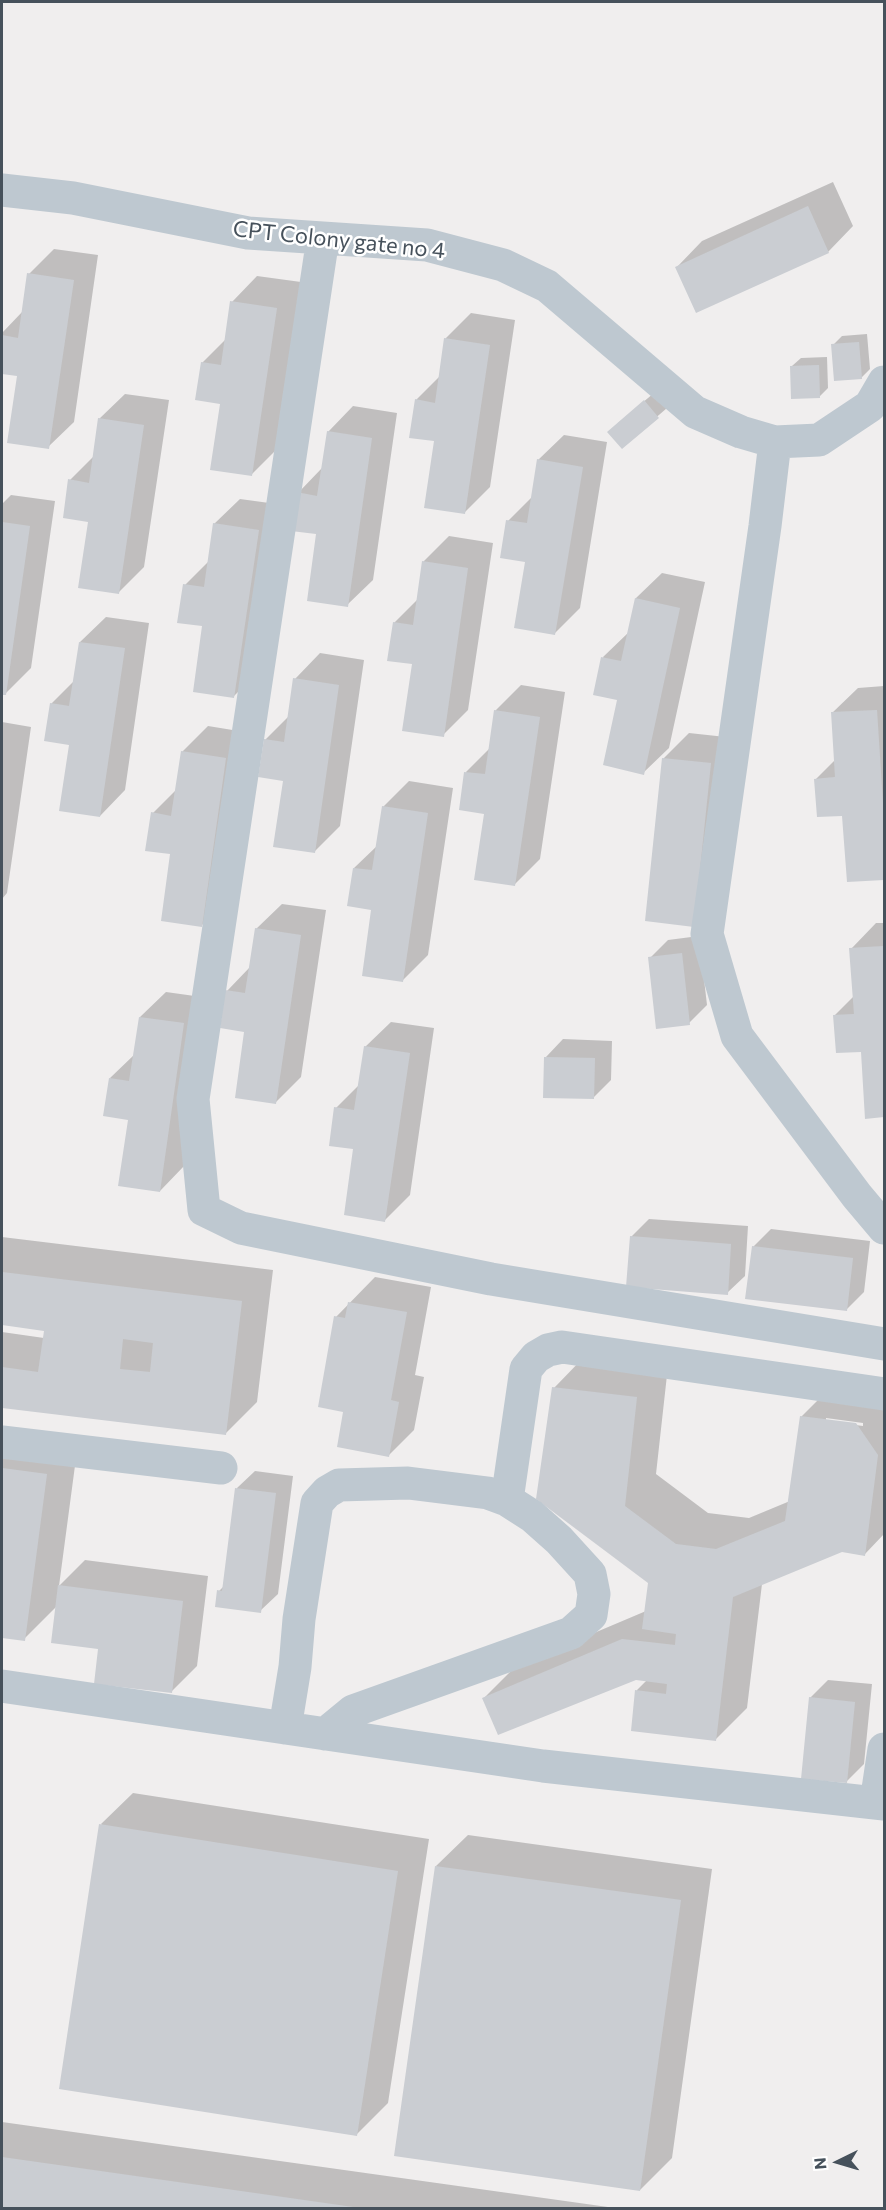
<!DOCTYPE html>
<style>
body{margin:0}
#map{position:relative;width:886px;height:2210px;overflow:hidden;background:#f0eeee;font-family:Commissioner,sans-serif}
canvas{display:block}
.frame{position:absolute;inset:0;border:3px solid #46515b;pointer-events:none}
.north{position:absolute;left:808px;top:2132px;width:60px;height:60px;-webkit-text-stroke:4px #fff;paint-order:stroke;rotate:265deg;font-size:16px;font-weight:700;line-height:24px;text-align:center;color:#46515b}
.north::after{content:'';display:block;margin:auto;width:21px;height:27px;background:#46515b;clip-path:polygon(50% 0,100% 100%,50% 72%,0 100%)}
</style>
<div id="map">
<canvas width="886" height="2210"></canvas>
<div class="frame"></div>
<div class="north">N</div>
</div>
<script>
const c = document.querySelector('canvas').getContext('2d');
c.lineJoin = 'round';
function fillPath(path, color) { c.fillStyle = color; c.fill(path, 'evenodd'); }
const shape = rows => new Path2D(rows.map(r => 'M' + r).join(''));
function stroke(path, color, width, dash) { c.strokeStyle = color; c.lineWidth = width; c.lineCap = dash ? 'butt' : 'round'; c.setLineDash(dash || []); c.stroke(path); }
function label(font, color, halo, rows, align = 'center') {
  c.font = font + ' Commissioner,sans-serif'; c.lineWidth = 5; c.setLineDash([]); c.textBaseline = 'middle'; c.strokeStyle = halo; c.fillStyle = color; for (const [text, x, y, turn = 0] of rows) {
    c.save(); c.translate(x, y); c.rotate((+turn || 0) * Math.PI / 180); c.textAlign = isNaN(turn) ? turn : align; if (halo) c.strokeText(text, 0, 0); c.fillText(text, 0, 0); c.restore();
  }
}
fillPath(shape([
 [833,182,853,226,828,252,677,267,702,241],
 [54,249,98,255,74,422,48,447,19,375,2,373,2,333,23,311,29,274],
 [257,276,301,282,277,449,251,475,202,363,226,339,232,302],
 [471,313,515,320,490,487,465,512,436,440,416,400,440,376,445,339],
 [867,334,870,369,861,378,833,345,842,336],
 [827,357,828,388,819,397,792,366,801,358],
 [654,393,667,408,622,447,618,423],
 [125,394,169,400,144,567,119,592,90,521,70,480,94,456,99,419],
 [353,406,397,413,373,580,347,605,318,533,298,493,322,468,328,432],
 [564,435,607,442,580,608,554,634,526,561,508,521,533,496,538,460],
 [11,495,55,501,31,668,5,694,2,693,2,504],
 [240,499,284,505,259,671,233,697,204,625,185,585,209,561,214,524],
 [449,536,493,543,468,710,443,735,413,663,394,623,418,599,423,562],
 [662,573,705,582,669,748,643,773,619,699,603,657,629,632,636,598],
 [106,617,149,623,125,790,100,816,51,704,75,680,80,642],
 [320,653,364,660,340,826,314,852,284,780,265,740,289,716,295,679],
 [521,685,565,692,540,859,515,884,486,812,466,772,490,748,495,711],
 [884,686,884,878,848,881,843,814,816,779,835,760,832,713,858,688],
 [2,722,31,727,7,893,2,899],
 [208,726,251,733,227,900,202,925,172,853,153,813,177,789,182,752],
 [689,733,735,738,693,925,663,759],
 [409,781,453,788,428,955,403,980,354,868,378,845,383,807],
 [282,904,326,910,301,1077,276,1102,227,991,250,967,256,929],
 [876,923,884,923,884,1116,867,1117,862,1050,835,1015,854,996,851,949],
 [699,936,707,1005,689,1023,650,958,668,940],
 [166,992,209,998,185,1165,160,1191,130,1119,110,1078,135,1054,140,1017],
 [391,1022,434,1028,410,1195,385,1220,336,1108,360,1084,365,1047],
 [563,1039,612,1041,611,1080,593,1098,546,1057],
 [649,1219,748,1226,745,1276,727,1293,631,1237],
 [771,1229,870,1241,864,1292,846,1310,753,1247],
 [2,1237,273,1270,257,1402,225,1434,2,1406,2,1332,44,1338,45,1330,2,1324],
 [375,1277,431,1287,415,1375,424,1377,414,1430,389,1455,336,1317],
 [585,1356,668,1366,656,1474,708,1513,749,1518,790,1501,801,1417,833,1385,884,1392,884,1534,865,1554,842,1550,762,1584,747,1708,715,1740,632,1729,637,1690,647,1680,636,1679,484,1698,516,1666,646,1611,650,1582,554,1388],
 [826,1418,863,1423,863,1426,826,1421],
 [2,1432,78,1443,59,1586,85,1560,208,1576,197,1666,171,1692,100,1647,57,1606,24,1639,2,1636],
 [255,1471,293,1476,278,1594,260,1611,219,1591,225,1585,237,1488],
 [828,1680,872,1684,864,1764,846,1782,810,1698],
 [133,1793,429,1839,388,2103,356,2135,101,1824],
 [468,1835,712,1869,672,2158,640,2190,436,1866],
 [2,2122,615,2208,2,2208]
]), '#0003');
fillPath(shape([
 [808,206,829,253,696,313,675,267],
 [27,273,74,280,49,449,7,443,17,376,2,374,2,335,18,338],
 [230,301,277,308,252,476,210,470,220,404,195,400,201,362,221,365],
 [444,338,490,345,465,514,424,508,434,441,409,438,415,399,435,403],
 [859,342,862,379,834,381,831,344],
 [819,365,820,398,791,399,790,366],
 [644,400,659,418,622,449,607,432],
 [98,418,144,425,119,594,78,588,88,522,63,518,68,479,89,483],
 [327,431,372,438,348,607,307,601,316,534,291,531,296,492,317,496],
 [537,459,583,467,555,635,514,628,525,562,500,558,506,520,527,523],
 [2,522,30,526,6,695,2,695],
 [213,523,259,530,234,698,193,692,202,626,177,623,183,584,204,587],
 [422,561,468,568,444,737,402,731,412,664,387,661,393,622,413,625],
 [635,598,680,608,644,775,603,765,617,700,593,695,601,657,621,661],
 [79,642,125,648,100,817,59,811,69,745,44,741,50,703,69,706],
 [293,678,339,685,315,853,273,847,283,781,258,777,264,739,284,742],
 [494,710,540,717,515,886,474,880,484,814,459,810,464,772,485,774],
 [877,710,884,819,884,880,847,882,842,816,817,817,814,779,835,777,831,712],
 [181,751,226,758,202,927,161,921,170,854,145,851,151,812,171,816],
 [662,758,711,763,694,927,645,921],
 [382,806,428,813,403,982,362,976,371,910,347,906,353,868,372,870],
 [255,928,301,935,276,1104,235,1098,244,1032,220,1028,225,990,245,993],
 [884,946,884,1117,865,1119,861,1052,836,1053,833,1015,854,1014,849,948],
 [682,953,690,1025,656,1029,648,957],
 [139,1017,184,1023,160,1192,118,1186,128,1120,103,1116,109,1078,129,1081],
 [364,1046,410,1053,385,1222,344,1215,353,1149,329,1146,334,1107,354,1110],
 [544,1057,595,1058,594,1099,543,1098],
 [630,1236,731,1244,728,1295,626,1287],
 [752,1246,853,1258,847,1311,745,1299],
 [2,1272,242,1301,226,1435,2,1408,2,1367,38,1372,44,1331,2,1325],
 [123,1339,153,1343,150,1372,120,1369],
 [348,1302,407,1312,391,1400,399,1402,389,1457,337,1447,343,1412,318,1407,334,1316,345,1318],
 [552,1387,637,1397,625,1506,676,1544,716,1549,785,1521,800,1416,856,1423,878,1455,865,1556,842,1552,733,1597,716,1741,631,1731,635,1690,666,1694,667,1684,636,1680,498,1735,482,1698,622,1639,675,1645,676,1634,642,1629,648,1583,536,1499],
 [2,1468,47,1474,25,1641,2,1638],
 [235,1488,276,1493,261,1613,215,1607,217,1590,222,1591],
 [58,1585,183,1601,172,1693,94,1684,98,1649,51,1643],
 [809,1697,855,1702,847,1783,801,1779],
 [99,1824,398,1871,357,2136,59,2089],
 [435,1866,681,1900,640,2191,394,2156],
 [2,2157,353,2207,353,2208,2,2208]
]), '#cacdd2');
stroke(shape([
 [2,190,73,198,248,233,427,245,503,265,547,286,695,412,741,432,775,442,819,440,870,406,884,382],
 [323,238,193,1099,204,1210,241,1228,491,1279,884,1344],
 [775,442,765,526,707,934,737,1036,857,1196,884,1228],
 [2,1442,221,1468],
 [507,1500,526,1369,536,1357,548,1350,562,1347,884,1394],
 [2,1686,543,1766,884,1804],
 [285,1728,295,1667,299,1619,317,1503,327,1492,339,1485,408,1483,488,1493,507,1500,532,1516,559,1540,590,1574,594,1594,591,1615,571,1633,353,1711,325,1734],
 [876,1803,884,1749]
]), '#bec8d0', 33);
label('22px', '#46515b', '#fff', [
 ["CPT Colony gate no 4",339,240,6]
]);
</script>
